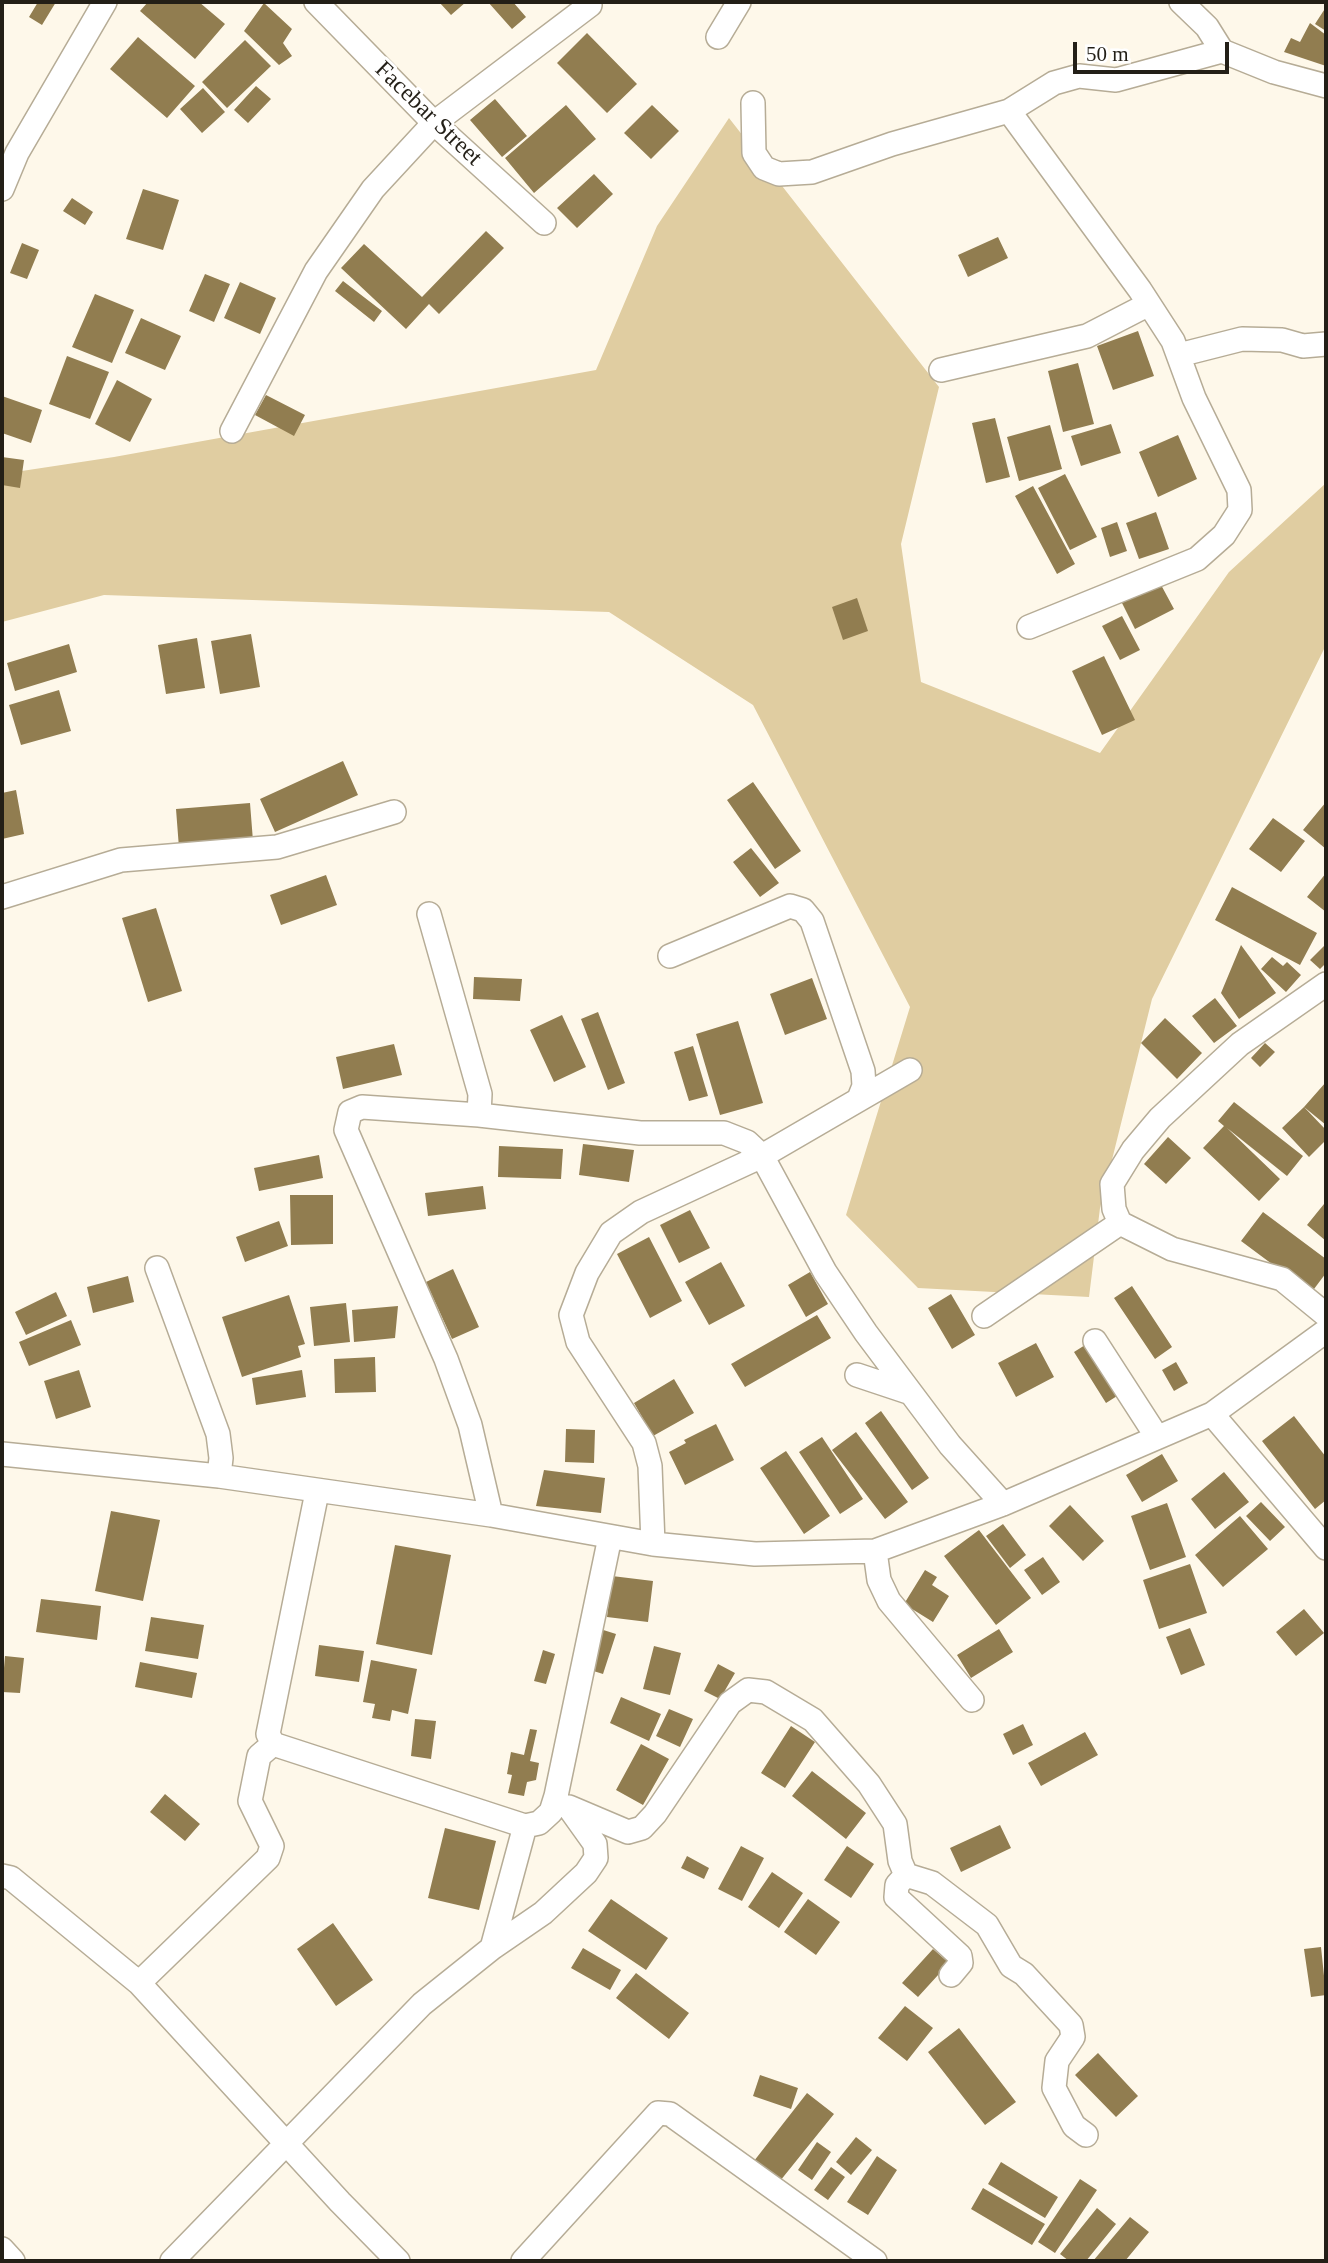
<!DOCTYPE html>
<style>
body{margin:0}
#map{position:relative;width:1328px;height:2263px;overflow:hidden;background:#fef8ea;font-family:"Times New Roman",serif}
canvas{display:block}
.frame{position:absolute;inset:0;border:4px solid #231f17;pointer-events:none}
.scale{position:absolute;left:1073px;top:42px;width:156px;height:32px;box-sizing:border-box;border:4px solid #231f17;border-top:0;padding-left:9px;font-size:21px;line-height:24px;white-space:nowrap;color:#231f17;-webkit-text-stroke:5px #fff;paint-order:stroke}
</style>
<div id="map">
<canvas width="1328" height="2263"></canvas>
<div class="frame"></div>
<div class="scale">50 m</div>
</div>
<script>
const c = document.querySelector('canvas').getContext('2d');
c.lineJoin = 'round';
function fillPath(path, color) { c.fillStyle = color; c.fill(path, 'evenodd'); }
const shape = rows => new Path2D(rows.map(r => 'M' + r).join(''));
function stroke(path, color, width, dash) { c.strokeStyle = color; c.lineWidth = width; c.lineCap = dash ? 'butt' : 'round'; c.setLineDash(dash || []); c.stroke(path); }
function label(font, color, halo, rows, align = 'center') {
  c.font = font + ' "Times New Roman",serif'; c.lineWidth = 6; c.setLineDash([]); c.textBaseline = 'middle'; c.strokeStyle = halo; c.fillStyle = color; for (const [text, x, y, turn = 0] of rows) {
    c.save(); c.translate(x, y); c.rotate((+turn || 0) * Math.PI / 180); c.textAlign = isNaN(turn) ? turn : align; if (halo) c.strokeText(text, 0, 0); c.fillText(text, 0, 0); c.restore();
  }
}
fillPath(shape([
 [729,118,939,387,901,544,921,682,1100,753,1229,572,1326,483,1326,645,1152,999,1100,1208,1089,1297,918,1288,846,1215,910,1007,753,705,609,612,104,595,2,622,2,474,114,457,596,370,657,226]
]), '#e0cda1');
fillPath(shape([
 [38,2,56,2,42,25,29,17],
 [148,2,199,2,225,24,195,59,140,11],
 [439,2,466,2,451,15],
 [488,2,513,2,526,17,512,29],
 [264,3,292,29,283,43,292,56,279,65,244,31],
 [1326,7,1326,31,1315,24],
 [1310,23,1326,35,1326,66,1284,52,1291,38,1300,42],
 [587,33,637,84,607,113,557,63],
 [138,37,195,86,167,118,110,69],
 [245,40,271,66,227,108,202,82],
 [256,86,271,99,248,123,234,110],
 [203,88,225,112,202,133,180,109],
 [495,99,527,136,502,157,470,120],
 [566,105,596,139,534,193,505,158],
 [652,105,679,131,651,159,624,133],
 [594,174,613,194,577,228,557,208],
 [143,189,179,200,163,250,126,239],
 [72,198,93,212,85,225,63,211],
 [486,231,504,248,439,314,429,304,406,329,341,268,364,244,422,297],
 [998,237,1008,258,968,277,958,255],
 [22,243,39,250,27,279,10,273],
 [205,274,230,284,214,322,189,311],
 [343,281,382,311,374,322,335,291],
 [240,282,276,298,260,334,224,318],
 [95,294,134,310,112,363,72,347],
 [141,318,181,336,165,370,125,353],
 [1138,331,1154,376,1113,390,1097,346],
 [67,356,109,372,90,419,49,404],
 [1078,363,1094,424,1063,432,1048,371],
 [117,380,152,399,130,442,95,424],
 [266,395,305,415,294,436,255,415],
 [2,396,42,410,31,443,2,433],
 [995,418,1010,477,986,483,972,423],
 [1111,424,1121,453,1081,466,1071,436],
 [1050,425,1062,469,1019,481,1007,437],
 [1178,435,1197,479,1158,497,1139,452],
 [2,457,24,460,20,488,2,485],
 [1065,474,1097,537,1070,550,1038,488],
 [1033,486,1075,564,1057,574,1015,496],
 [1156,512,1169,549,1139,559,1126,523],
 [1117,522,1127,551,1110,557,1101,528],
 [1160,583,1174,609,1135,629,1122,603],
 [857,598,868,631,843,640,832,607],
 [1122,616,1140,650,1120,660,1102,626],
 [251,634,260,687,220,694,211,641],
 [197,638,205,688,166,694,158,645],
 [69,644,77,672,15,691,7,663],
 [1104,656,1135,720,1102,735,1072,671],
 [59,690,71,731,21,745,9,705],
 [343,761,358,795,275,832,260,799],
 [753,782,801,851,775,869,727,800],
 [16,790,24,834,2,839,2,793],
 [1326,802,1326,849,1303,830],
 [250,803,253,841,179,848,176,809],
 [1273,818,1305,841,1281,872,1249,849],
 [751,848,779,883,760,897,733,862],
 [1326,873,1326,912,1307,897],
 [326,875,337,905,281,925,270,895],
 [1232,887,1317,933,1300,965,1215,920],
 [156,908,182,991,148,1002,122,918],
 [1326,944,1326,963,1320,969,1310,960],
 [1241,945,1276,993,1239,1019,1221,993],
 [1272,957,1283,966,1287,962,1301,975,1286,992,1261,969],
 [474,977,522,979,520,1001,473,999],
 [812,978,827,1019,785,1035,770,994],
 [1215,998,1237,1026,1214,1043,1192,1016],
 [598,1012,625,1083,608,1090,581,1019],
 [562,1015,586,1067,554,1082,530,1030],
 [1165,1018,1202,1053,1177,1079,1141,1043],
 [738,1021,763,1103,720,1115,696,1034],
 [1265,1043,1275,1052,1260,1067,1251,1058],
 [394,1044,402,1075,343,1089,336,1057],
 [693,1046,708,1096,689,1101,674,1052],
 [1326,1082,1326,1125,1304,1107],
 [1234,1102,1303,1156,1287,1176,1227,1128,1280,1179,1259,1201,1203,1148,1224,1126,1218,1121],
 [1304,1107,1326,1130,1326,1140,1309,1157,1282,1128],
 [1168,1137,1191,1158,1166,1184,1144,1164],
 [583,1144,634,1150,629,1182,579,1175],
 [499,1146,563,1149,561,1179,498,1177],
 [319,1155,323,1178,259,1191,254,1168],
 [483,1186,486,1209,428,1216,425,1193],
 [290,1195,333,1195,333,1244,291,1245],
 [1324,1204,1326,1206,1326,1241,1307,1225],
 [690,1210,710,1248,679,1263,660,1225],
 [1263,1212,1326,1259,1326,1273,1311,1293,1241,1241],
 [279,1221,288,1246,245,1262,236,1237],
 [649,1237,682,1301,650,1318,617,1254],
 [721,1262,745,1306,709,1325,685,1282],
 [453,1269,479,1327,452,1339,426,1282],
 [810,1272,828,1304,806,1317,788,1285],
 [128,1276,134,1302,93,1313,87,1287],
 [1132,1286,1172,1347,1155,1359,1114,1298],
 [56,1292,67,1316,26,1335,15,1312],
 [951,1294,975,1335,952,1349,928,1308],
 [289,1295,305,1344,298,1346,301,1357,242,1377,222,1317],
 [346,1303,350,1342,314,1346,310,1307],
 [398,1306,395,1338,354,1342,352,1310],
 [817,1315,831,1338,745,1387,731,1364],
 [71,1320,81,1345,29,1366,19,1342],
 [1101,1335,1133,1386,1106,1403,1074,1352],
 [1036,1343,1054,1377,1016,1397,998,1363],
 [375,1357,376,1392,335,1393,334,1359],
 [1176,1362,1188,1383,1174,1391,1162,1370],
 [79,1370,91,1407,56,1419,44,1381],
 [302,1370,306,1397,256,1405,252,1378],
 [674,1379,694,1413,653,1436,634,1403],
 [881,1411,929,1478,912,1490,865,1423],
 [1294,1416,1326,1457,1326,1500,1315,1509,1262,1441],
 [716,1424,734,1460,685,1485,669,1452,686,1443,684,1440],
 [566,1429,595,1430,594,1463,565,1462],
 [856,1432,908,1502,885,1519,832,1450],
 [822,1437,863,1499,840,1514,799,1452],
 [786,1451,830,1516,804,1534,760,1468],
 [1162,1454,1178,1481,1142,1502,1126,1475],
 [544,1470,605,1478,601,1513,536,1506],
 [1224,1472,1249,1502,1215,1529,1191,1499],
 [1261,1502,1285,1527,1270,1541,1246,1516],
 [1167,1503,1186,1557,1150,1570,1131,1516],
 [1070,1505,1104,1541,1083,1561,1049,1526],
 [111,1511,160,1520,143,1601,95,1591],
 [1240,1516,1268,1549,1223,1587,1195,1555],
 [1003,1524,1026,1555,1010,1568,986,1536],
 [979,1530,1031,1598,996,1625,944,1556],
 [395,1545,451,1555,432,1655,376,1644],
 [1043,1557,1060,1582,1042,1595,1024,1570],
 [1190,1564,1207,1613,1159,1629,1143,1580],
 [925,1570,937,1577,932,1585,949,1596,933,1622,904,1604],
 [612,1576,653,1581,648,1622,607,1617],
 [41,1599,101,1606,97,1640,36,1632],
 [1304,1609,1324,1633,1296,1656,1276,1632],
 [151,1617,204,1625,198,1659,145,1651],
 [597,1628,616,1634,603,1674,584,1668],
 [1190,1628,1205,1665,1181,1675,1166,1637],
 [999,1629,1013,1652,971,1678,957,1655],
 [319,1645,364,1651,359,1682,315,1676],
 [654,1646,681,1653,670,1695,643,1689],
 [543,1650,555,1654,546,1684,534,1681],
 [5,1656,24,1658,20,1693,2,1692],
 [371,1660,417,1669,408,1714,392,1710,390,1721,372,1718,375,1704,363,1702],
 [140,1662,197,1673,192,1698,135,1687],
 [718,1664,735,1673,720,1699,704,1691],
 [621,1697,661,1714,649,1741,610,1723],
 [669,1709,693,1719,680,1747,656,1736],
 [415,1719,436,1721,431,1759,411,1756],
 [1023,1724,1033,1745,1013,1755,1003,1734],
 [791,1726,815,1742,785,1788,761,1773],
 [530,1729,537,1730,530,1761,539,1763,536,1780,527,1782,524,1796,508,1793,512,1775,507,1774,511,1752,524,1755],
 [1085,1732,1098,1755,1041,1786,1028,1763],
 [641,1744,669,1759,643,1805,616,1790],
 [812,1771,866,1813,846,1839,792,1796],
 [165,1794,200,1824,185,1841,150,1812],
 [1000,1825,1011,1848,961,1872,950,1848],
 [445,1828,496,1841,479,1910,428,1898],
 [741,1846,764,1858,742,1901,718,1889],
 [847,1846,874,1864,851,1898,824,1880],
 [687,1856,709,1868,704,1879,681,1868],
 [772,1872,803,1893,779,1928,748,1907],
 [611,1899,668,1938,646,1970,588,1931],
 [808,1899,840,1922,816,1955,784,1932],
 [333,1923,373,1980,336,2006,297,1949],
 [1321,1947,1326,1995,1311,1997,1304,1949],
 [583,1948,621,1970,610,1990,571,1968],
 [933,1949,949,1963,918,1997,902,1983],
 [636,1973,689,2013,669,2039,616,1998],
 [905,2006,933,2028,907,2061,878,2038],
 [959,2028,1016,2102,985,2125,928,2052],
 [1098,2053,1138,2096,1116,2117,1075,2075],
 [760,2075,798,2088,791,2109,753,2096],
 [807,2093,834,2114,780,2181,754,2161],
 [856,2137,872,2150,851,2175,836,2162],
 [817,2142,831,2152,812,2180,798,2170],
 [877,2156,897,2170,868,2215,847,2202],
 [1001,2162,1058,2197,1045,2218,988,2184],
 [831,2167,845,2177,828,2200,814,2190],
 [1080,2179,1097,2190,1055,2253,1038,2242],
 [983,2188,1045,2224,1032,2245,971,2209],
 [1097,2208,1116,2224,1086,2261,1069,2261,1060,2254],
 [1130,2217,1149,2232,1125,2261,1093,2261]
]), '#917d50');
const minor = shape([
 [316,2,434,123,544,223],
 [1181,2,1207,27,1222,51,1274,72,1326,86],
 [718,37,739,2],
 [753,103,754,153,764,168,779,174,812,172,892,144,1009,111,1054,83,1079,76,1116,80,1222,51],
 [1009,111,1140,290,1173,341,1194,398,1239,490,1240,510,1224,535,1197,559,1029,627],
 [2,189,17,153,105,2],
 [1179,355,1242,339,1282,340,1303,346,1326,344],
 [941,370,1087,336,1149,304],
 [232,431,316,271,373,189,434,123,590,5],
 [2,897,121,860,277,847,394,812],
 [429,914,480,1094,479,1115],
 [670,956,790,906,803,910,812,921,863,1071,864,1086,860,1096],
 [1326,984,1240,1044,1160,1118,1133,1150,1112,1184,1114,1209,1120,1223,1172,1249,1282,1279,1326,1315],
 [157,1268,218,1434,221,1458,219,1476],
 [984,1316,1120,1223],
 [1095,1341,1157,1437],
 [857,1375,908,1392],
 [1212,1414,1326,1548],
 [2,1454,219,1476,491,1515,653,1544,755,1554,875,1551,1003,1504,1212,1414,1326,1331],
 [317,1492,268,1734,273,1744,525,1826,539,1823,551,1812,556,1796,610,1537],
 [491,1515,470,1425,446,1359,346,1130,350,1112,362,1107,479,1115,640,1133,724,1133,747,1142,762,1156,825,1272,866,1333,950,1445,1003,1504],
 [653,1544,650,1466,644,1443,578,1342,571,1315,587,1273,611,1233,641,1212,762,1156,910,1070],
 [875,1551,879,1580,889,1601,972,1700],
 [569,1807,628,1832,642,1828,655,1814,730,1703,748,1690,766,1692,813,1720,869,1784,895,1824,900,1861,906,1875,932,1883,987,1925,1011,1966,1024,1974,1071,2025,1073,2037,1057,2061,1054,2088,1074,2126,1086,2135],
 [906,1875,897,1885,896,1897,960,1956,961,1963,951,1975],
 [2,1876,11,1878,139,1983,340,2202,398,2261],
 [492,1948,525,1826],
 [139,1983,268,1858,272,1846,250,1801,259,1756,273,1744],
 [2,2249,13,2261],
 [172,2261,422,2004,492,1948,543,1913,586,1873,596,1858,595,1844,570,1809],
 [523,2261,658,2113,670,2114,875,2261]
]);
stroke(minor, '#b6ac96', 26);
stroke(minor, '#fff', 23);
label('24px', '#231f17', '#fff', [
 ["Facebar Street",428,114,44]
]);
</script>
